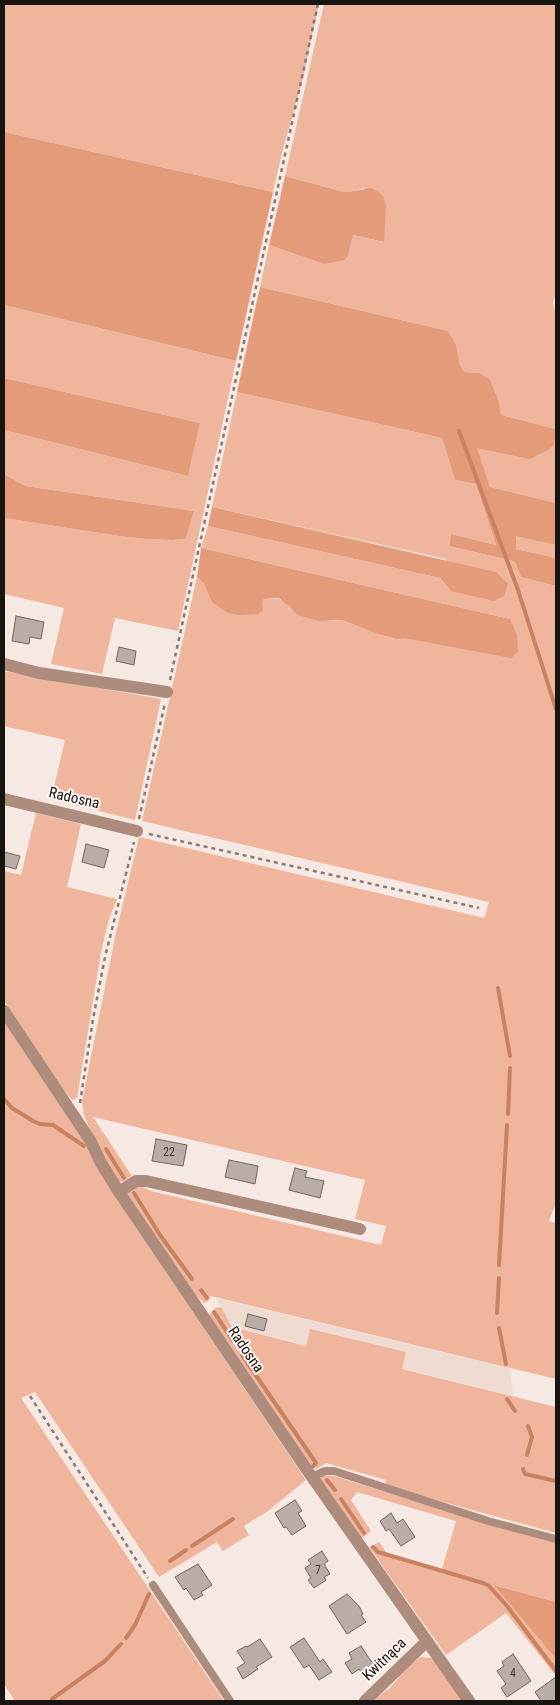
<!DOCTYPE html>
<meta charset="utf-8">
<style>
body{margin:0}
#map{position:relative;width:560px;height:1705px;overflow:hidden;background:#f6e8e2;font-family:"Roboto Condensed",sans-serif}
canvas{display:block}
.frame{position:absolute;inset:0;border:5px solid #181412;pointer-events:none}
</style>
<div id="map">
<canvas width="560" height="1705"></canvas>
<div class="frame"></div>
</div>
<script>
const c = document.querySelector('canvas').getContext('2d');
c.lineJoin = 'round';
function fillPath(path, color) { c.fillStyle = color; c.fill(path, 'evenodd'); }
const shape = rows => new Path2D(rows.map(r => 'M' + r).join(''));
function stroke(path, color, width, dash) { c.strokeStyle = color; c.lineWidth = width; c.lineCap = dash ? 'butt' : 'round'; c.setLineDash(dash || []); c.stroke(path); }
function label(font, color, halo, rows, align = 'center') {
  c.font = font + ' "Roboto Condensed",sans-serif'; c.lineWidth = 4; c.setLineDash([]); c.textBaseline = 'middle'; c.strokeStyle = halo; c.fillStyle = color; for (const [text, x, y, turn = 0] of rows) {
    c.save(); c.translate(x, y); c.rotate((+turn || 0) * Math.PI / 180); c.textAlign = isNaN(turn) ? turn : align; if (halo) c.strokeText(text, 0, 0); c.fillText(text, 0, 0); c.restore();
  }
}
fillPath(shape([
 [216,1298,510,1368,513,1396,232,1327]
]), '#f0dbd2');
fillPath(shape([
 [4,4,319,4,302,82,283,149,273,192,4,132],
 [324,4,556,4,556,293,553,303,556,315,556,429,501,415,495,391,480,373,464,372,459,363,448,331,260,287,269,245,324,264,348,256,353,235,383,242,364,188,347,192,340,191,285,176],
 [4,305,236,361,178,631,115,618,102,674,51,664,64,608,4,594,4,518,119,536,146,539,172,540,186,539,194,511,25,486,4,474,4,430,188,476,200,423,4,378],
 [237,392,442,438,455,480,476,484,496,545,451,534,449,546,513,561,516,564,521,577,556,586,556,1203,549,1221,556,1223,556,1379,211,1296,208,1301,204,1303,192,1292,126,1196,130,1190,139,1185,151,1191,381,1245,386,1226,355,1219,365,1180,93,1117,132,1176,123,1182,116,1181,99,1151,84,1115,82,1102,99,1017,117,928,139,837,484,918,489,902,142,821,197,577,204,584,208,593,263,606,261,601,264,599,279,599,286,603,289,609,330,621,342,620,378,634,395,639,510,619,201,548,208,526,440,578,451,591,446,559,212,507],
 [556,435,556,503,490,487,476,447,530,458,555,440],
 [516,535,556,545,556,558,516,549],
 [4,671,161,699,135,820,51,799,65,740,4,726],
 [36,813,81,824,67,887,117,899,109,919,101,952,77,1098,72,1100,58,1083,4,1001,4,871,21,875],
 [4,1019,82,1136,117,1199,306,1480,268,1511,244,1526,249,1535,223,1551,217,1542,159,1577,35,1392,21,1398,224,1701,15,1701,4,1684],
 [221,1307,232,1327,306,1346,310,1329,406,1352,402,1369,556,1407,556,1533,385,1486,386,1480,326,1463,317,1469,309,1465,209,1315,215,1308],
 [323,1475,334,1476,480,1521,556,1542,556,1602,495,1585,556,1659,556,1676,506,1613,446,1655,369,1547,379,1542,387,1553,442,1569,456,1521,357,1492,351,1500,371,1531,361,1539,320,1479],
 [421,1657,431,1658,436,1662,463,1701,372,1701,390,1688,409,1665]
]), '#efb69d');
fillPath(shape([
 [4,132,273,192,236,361,4,305],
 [285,176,340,191,347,192,371,188,380,193,384,198,386,207,384,242,353,235,348,256,344,260,324,264,269,245],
 [260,287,448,331,456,345,459,363,464,372,480,373,490,380,498,399,501,415,556,429,556,435,553,446,548,450,530,459,477,448,490,487,556,503,556,545,516,536,516,549,556,558,556,586,521,577,516,564,513,561,449,546,451,534,496,545,476,484,455,480,442,438,237,392],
 [4,378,200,423,188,476,4,430],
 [4,474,25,486,194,511,186,539,172,540,146,539,119,536,4,518],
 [212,507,496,572,508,584,504,596,494,601,451,591,440,578,208,526],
 [201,548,510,619,517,635,518,652,511,658,404,638,396,639,378,634,342,620,319,621,298,615,279,598,264,599,262,601,263,610,258,614,240,615,228,613,212,602,204,584,197,577],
 [494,1585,556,1602,556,1659]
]), '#e49b7a');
stroke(shape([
 [459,431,518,590,556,709],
 [498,988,510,1056],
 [4,1099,12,1108,33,1121,40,1124,53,1125,84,1146],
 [508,1114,510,1068],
 [106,1149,124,1178],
 [134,1193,160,1235,192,1279],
 [499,1265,507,1125],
 [201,1290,207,1298],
 [214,1312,233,1341],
 [497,1313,499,1278],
 [499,1328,506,1364],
 [242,1355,316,1463,313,1466],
 [507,1399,515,1411],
 [527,1455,532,1437,528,1426],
 [523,1469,525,1474,556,1481],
 [327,1480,335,1490],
 [341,1499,364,1533],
 [192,1546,233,1519],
 [373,1547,378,1552,483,1583,489,1586,507,1606,556,1671],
 [170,1561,186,1550],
 [126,1638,135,1625,149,1594],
 [52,1699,105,1661,121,1644]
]), '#c88261', 4);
const building = shape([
 [16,616,44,622,41,639,30,637,29,644,12,641,16,616],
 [119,647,136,651,134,665,116,661,119,647],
 [86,844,109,850,104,868,82,862,86,844],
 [4,852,20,856,16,869,4,866,4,852],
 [156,1139,187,1145,183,1166,152,1161,156,1139],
 [229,1160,258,1166,255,1184,225,1177,229,1160],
 [295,1168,307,1171,305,1177,324,1181,320,1198,289,1190,295,1168],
 [248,1314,267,1319,264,1331,245,1326,248,1314],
 [295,1500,302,1511,298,1513,306,1526,292,1535,286,1527,284,1528,275,1513,295,1500],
 [391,1513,397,1523,403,1519,415,1537,401,1546,389,1529,386,1531,380,1521,391,1513],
 [322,1551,328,1561,324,1564,330,1574,324,1577,326,1580,314,1588,308,1580,311,1578,305,1568,311,1564,308,1560,322,1551],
 [198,1564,212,1585,201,1592,203,1595,194,1600,186,1588,184,1590,175,1577,198,1564],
 [347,1594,359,1606,363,1614,361,1615,366,1622,347,1634,329,1606,347,1594],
 [304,1638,320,1662,323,1659,332,1672,319,1680,309,1665,304,1668,290,1647,304,1638],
 [260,1639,272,1657,256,1667,258,1669,243,1679,237,1668,245,1663,237,1651,246,1646,247,1647,260,1639],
 [361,1646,375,1667,363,1675,359,1669,352,1674,345,1663,352,1659,349,1653,361,1646],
 [513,1654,531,1681,507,1697,501,1688,506,1684,497,1671,504,1666,502,1662,513,1654],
 [556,1677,556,1701,541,1701,535,1692,556,1677]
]);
fillPath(building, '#baada7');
stroke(building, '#716560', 1);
stroke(shape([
 [170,680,318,4],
 [139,819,165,703],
 [149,834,479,908],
 [80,1103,93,1019,105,957,134,842],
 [30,1396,148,1578]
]), '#837b77', 2.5, [4, 4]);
stroke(shape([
 [312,1477,325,1471,334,1471,488,1521,556,1539],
 [153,1585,230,1701]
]), '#ad8c7e', 8);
stroke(shape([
 [4,664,39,673,167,692],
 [4,799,137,831],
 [4,1011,90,1140,101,1163,119,1192,305,1467,469,1701],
 [119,1192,136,1181,146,1181,360,1229],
 [365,1701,427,1641]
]), '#ad8c7e', 12);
label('12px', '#403a37', null, [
 ["22",169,1153],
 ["7",318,1571],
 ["4",513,1674]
]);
label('15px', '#181412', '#fff6f3', [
 ["Radosna",74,799,13],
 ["Radosna",245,1350,56],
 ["Kwitnąca",385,1660,-44]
]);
</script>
